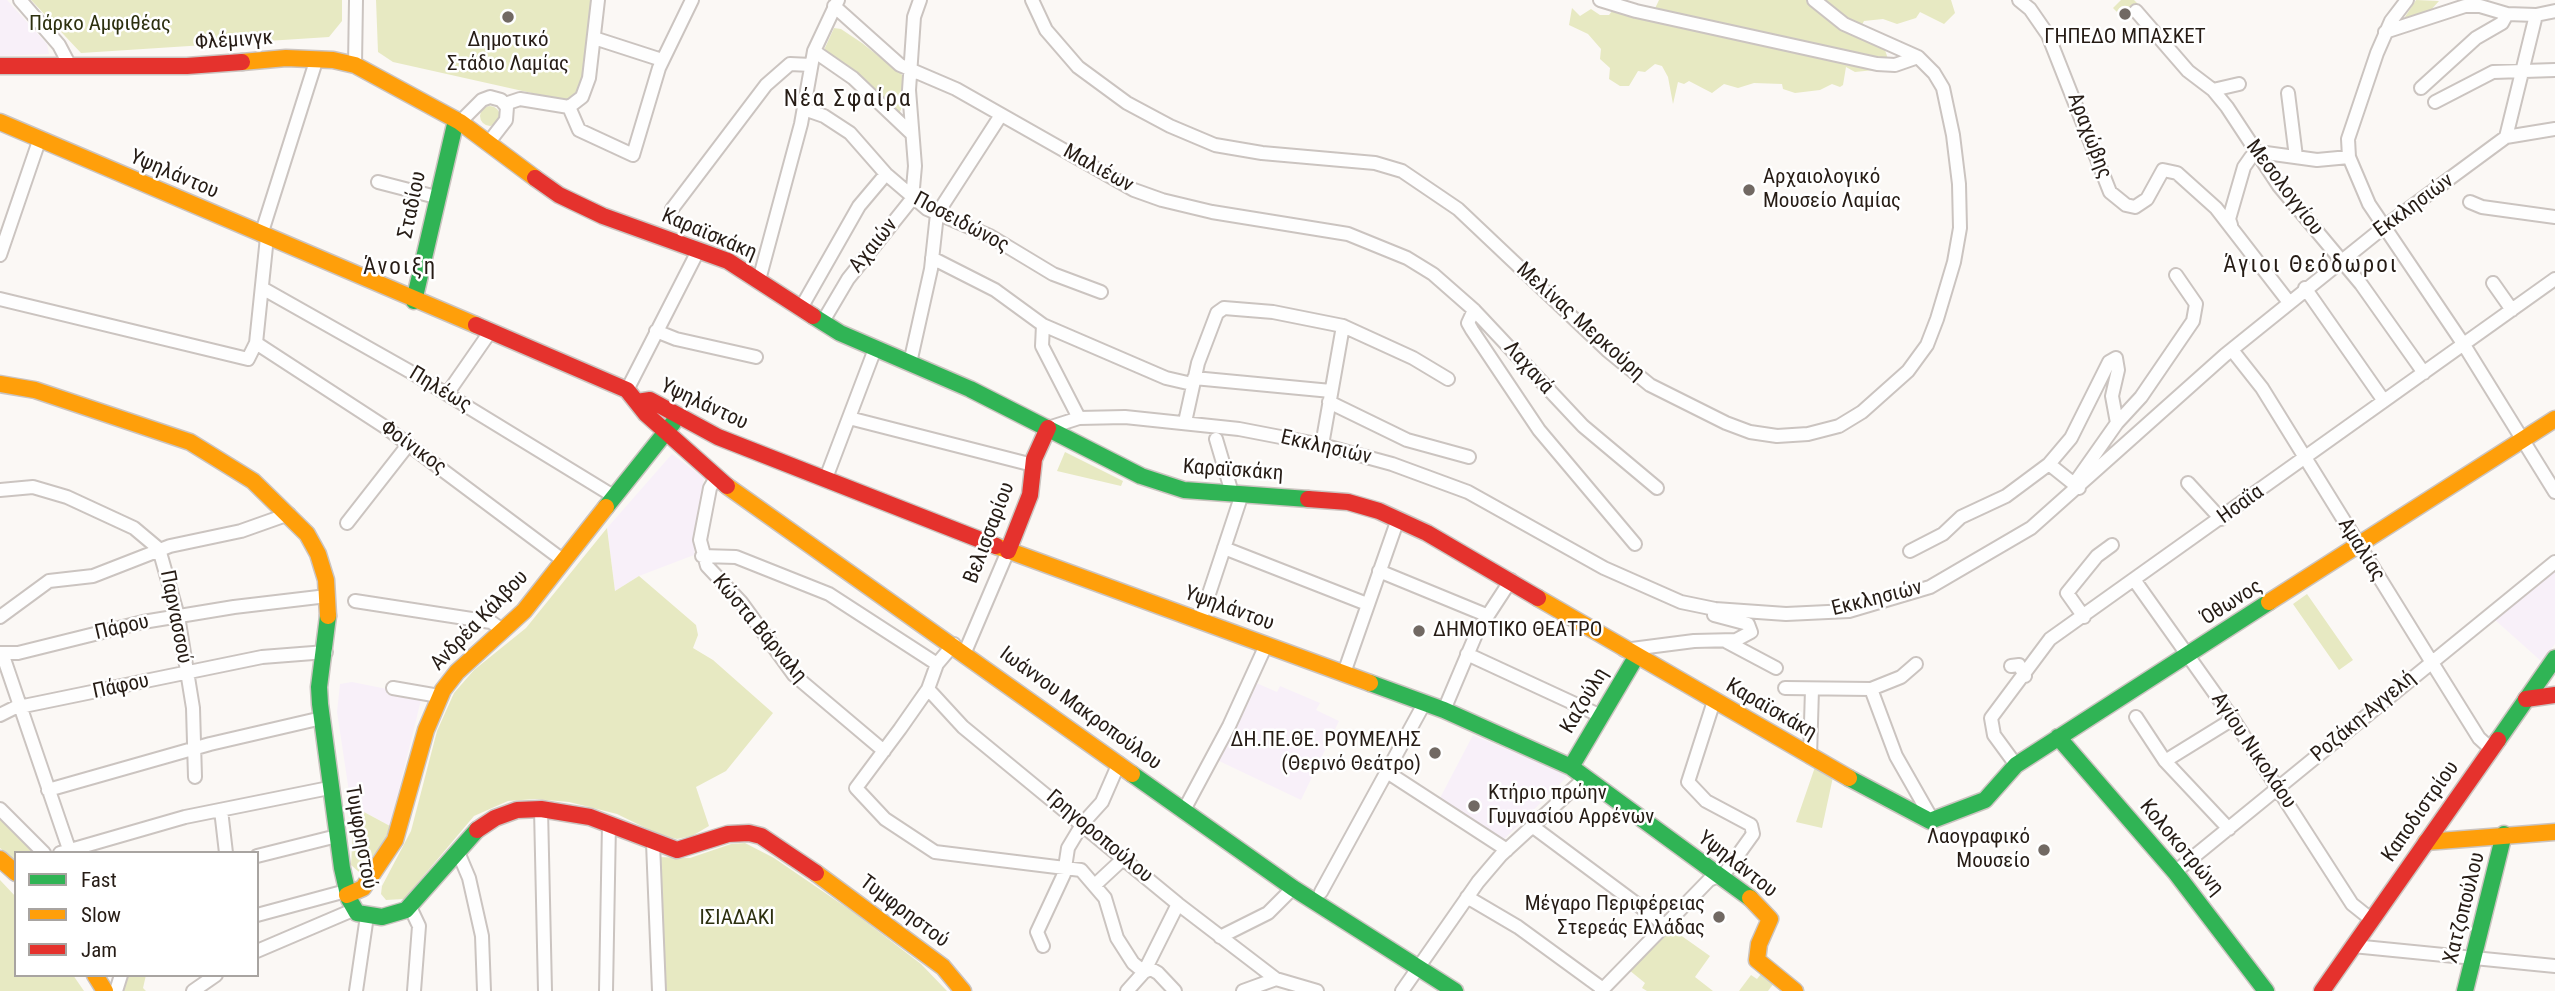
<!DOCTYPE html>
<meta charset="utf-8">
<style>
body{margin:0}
#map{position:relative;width:2555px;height:991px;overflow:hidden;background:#fbf8f5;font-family:"Roboto Condensed",sans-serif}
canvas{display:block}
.legend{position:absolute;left:14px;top:851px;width:245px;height:126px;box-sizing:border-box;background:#fff;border:2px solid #a8a4a1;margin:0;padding:9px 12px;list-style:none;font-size:21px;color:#261c15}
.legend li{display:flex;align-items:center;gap:14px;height:35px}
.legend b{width:35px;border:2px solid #a8a4a1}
</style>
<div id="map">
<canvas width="2555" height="991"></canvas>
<ul class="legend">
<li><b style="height:9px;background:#30b455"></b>Fast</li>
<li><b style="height:9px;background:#ff9f0a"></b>Slow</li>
<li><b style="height:9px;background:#e5322d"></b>Jam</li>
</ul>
</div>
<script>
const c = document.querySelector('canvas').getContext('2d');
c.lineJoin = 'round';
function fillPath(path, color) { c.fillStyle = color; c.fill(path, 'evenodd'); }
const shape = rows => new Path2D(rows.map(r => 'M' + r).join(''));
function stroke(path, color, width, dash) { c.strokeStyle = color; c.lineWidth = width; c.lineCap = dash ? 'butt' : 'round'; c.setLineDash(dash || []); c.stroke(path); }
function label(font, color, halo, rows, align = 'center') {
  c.font = font + ' "Roboto Condensed",sans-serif'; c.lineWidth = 5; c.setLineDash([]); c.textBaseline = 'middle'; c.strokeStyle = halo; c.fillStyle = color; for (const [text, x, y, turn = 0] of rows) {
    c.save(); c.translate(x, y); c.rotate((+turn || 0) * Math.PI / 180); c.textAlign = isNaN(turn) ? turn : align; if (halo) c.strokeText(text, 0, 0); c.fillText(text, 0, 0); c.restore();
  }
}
fillPath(shape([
 [0,0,7,0,16,10,47,44,49,54,0,56],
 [672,454,704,478,694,555,639,576,615,591,607,528],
 [2555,570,2555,644,2542,662,2494,619],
 [352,682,387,689,387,694,421,700,390,826,351,805,337,712,340,684],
 [1254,682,1277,692,1280,686,1320,703,1316,710,1339,721,1301,800,1217,760],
 [1473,735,1569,775,1502,841,1440,798]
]), '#f8f0f9');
fillPath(shape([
 [31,0,342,0,342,21,329,37,81,53],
 [376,0,595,0,581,91,571,99,563,100,393,62,378,52],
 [1659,0,1951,0,1955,13,1944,24,1920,12,1916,18,1897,24,1883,19,1864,21,1858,32,1884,47,1888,59,1874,70,1855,72,1846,67,1843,85,1840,87,1832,84,1820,90,1795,93,1783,89,1782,84,1754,83,1738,88,1724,84,1712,93,1689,81,1684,84,1678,82,1673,104,1668,77,1662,66,1655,64,1645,72,1638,71,1629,86,1620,86,1609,79,1610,68,1600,59,1601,49,1588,34,1569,25,1572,8,1580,16,1591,9,1600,15,1609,15,1612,11,1642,20,1650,19],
 [2121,0,2134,0,2139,5,2125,20,2113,8],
 [2416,0,2439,1,2430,11,2399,26],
 [834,28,841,29,862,43,906,78,906,96,898,117,823,52],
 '480 116a10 10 0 1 1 20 0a10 10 0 1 1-20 0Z',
 [1065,452,1123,481,1121,486,1057,471],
 [607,528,615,591,639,576,696,625,698,635,693,648,713,660,773,713,726,771,696,787,709,826,692,836,677,839,660,835,617,814,569,802,535,799,508,801,474,816,404,899,386,900,381,894,382,886,411,831,437,731,454,693,474,670,526,628],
 [2307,594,2353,660,2339,670,2293,604],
 [1815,767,1833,777,1822,828,1796,822],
 [351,805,390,826,384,843,359,872,351,865,353,831],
 [0,816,36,853,16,853,16,861,0,848],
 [745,843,774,858,853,912,921,964,947,991,664,991,658,857,690,858,731,844],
 [0,880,16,897,16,975,73,975,84,991,0,991],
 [1669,927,1710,956,1695,977,1713,991,1647,991,1642,988,1645,983,1629,970],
 [1761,974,1774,983,1768,991,1739,991,1751,975,1757,979],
 [124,975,146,975,143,988,146,991,124,991]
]), '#e7e9c2');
const street = shape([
 [20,0,59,45,69,64],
 [1032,0,1046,30,1078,67,1127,103,1170,126,1215,145,1262,153,1375,163,1402,171,1458,209,1607,350,1650,385,1726,423,1750,432,1777,436,1808,434,1839,426,1862,412,1908,371,1927,345,1937,319,1954,262,1960,228,1959,184,1953,135,1943,88,1934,73,1918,57,1844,24,1814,0],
 [1600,0,1636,11,1877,64,1895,65,1918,57],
 [2019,0,2030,9,2048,35,2110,192,2126,205,2135,207,2147,199,2163,170,2177,173,2216,208,2288,301],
 [2407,0,2391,21,2377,53,2348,139,2349,157,2369,204,2464,345,2555,492],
 [834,6,900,65,956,89,1134,190,1162,200,1212,212,1348,234,1407,258,1433,274,1474,310,1583,426,1657,488],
 [2136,11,2188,71,2213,90,2227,107,2279,186,2361,284,2424,373],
 [2385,32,2465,6,2480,6,2507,14,2536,15,2555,11],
 [594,38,662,60],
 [814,51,853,78,912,134],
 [355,65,356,0],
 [2421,88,2476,38,2502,23,2507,14],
 [2213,90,2239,84],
 [2288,93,2296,157],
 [2435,102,2493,72,2555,70],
 [505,104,520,99,569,107],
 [569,107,579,130,633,155,659,68,692,0],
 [569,107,582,97,589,78,598,0],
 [804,109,824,116,850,133,886,174,927,209,990,236,1053,274,1101,292],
 [460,122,482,100,490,97,501,100,507,107,506,120,489,142],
 [2506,137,2536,15],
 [378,182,436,197],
 [2470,202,2482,207,2555,217],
 [672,209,766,85,790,64,811,65],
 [2231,225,2229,219,2244,167,2251,157,2266,153,2317,160,2349,157],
 [261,235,317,58],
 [0,255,39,141],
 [932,258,995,290,1043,325,1166,378,1192,384],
 [759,280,801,124,814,51,838,0],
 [2493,283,2512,310],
 [262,288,409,371,615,497],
 [2305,288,2384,401],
 [0,299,248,359,256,343,267,237],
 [801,308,859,206,886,174],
 [1474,310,1468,323,1472,330,1539,430,1635,544],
 [822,323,848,279,912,199,915,166,909,90,914,17,920,0],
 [1043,325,1042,346,1079,418],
 [656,331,676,339,756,357],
 [256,343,385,427,564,561],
 [2232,350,2262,388,2431,661,2479,738,2491,749],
 [910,363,931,269,937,214,1001,115],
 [1194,378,1331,391],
 [627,390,699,249],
 [447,394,490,332],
 [1329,402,1407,440,1469,457],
 [849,418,1033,465],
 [1185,422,1198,363,1217,313,1224,308,1273,312,1343,326,1413,358,1448,379],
 [1048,428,1079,418,1125,417,1239,429,1322,445,1392,464,1468,492,1604,568,1681,602,1715,609,1786,614,1849,611,1930,587,2031,528,2225,355,2384,227,2506,137,2555,129],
 [1216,439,1232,493],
 [1322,445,1343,326],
 [2049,464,2079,488],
 [717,476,710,488,700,540,707,566,741,602,794,675,884,751],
 [826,478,875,349],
 [2188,483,2221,519],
 [2074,484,2117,423,2141,397,2193,321,2196,304,2176,275],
 [0,490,33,487,67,497,134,528,159,549,178,616,193,708,195,777],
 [347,523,408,445],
 [1224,548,1367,604],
 [1910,551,1943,534,1961,517,2006,496,2049,464,2071,438,2109,362,2116,358,2118,370,2112,396,2117,423],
 [702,556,736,557,829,594,937,664],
 [1379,571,1486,615],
 [2135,581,2233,719,2352,904,2372,920],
 [355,601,491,622,504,631],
 [0,617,49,581,93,576,170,546,241,531,289,514],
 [2084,617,2067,593,2097,556,2112,545],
 [1200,621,1242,494],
 [1727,642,1776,668],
 [954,644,937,664,928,689,900,729,856,788,885,819,935,852,1081,870,1105,898,1117,938,1133,963,1144,972,1151,969,1158,973,1175,991],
 [1624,650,1694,641,1736,640,1751,632,1748,624,1714,615],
 [965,652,1008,551],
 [0,653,18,653,143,622,234,607,327,596],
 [2,653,69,849],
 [1467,654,1601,716],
 [2011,666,2019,665,2025,676],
 [1344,673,1398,519],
 [393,688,439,696],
 [1785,688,1871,689,1901,677,1916,664],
 [928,689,963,727,1178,904,1276,979],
 [1871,689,1896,756,1933,821],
 [1444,710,1477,632,1511,580],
 [0,715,14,708,262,657,326,652],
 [2136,717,2165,761,2229,829],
 [1810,757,1812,689],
 [2165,761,2233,719],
 [2016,765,1994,735,1991,718,2050,639,2555,279],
 [1387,772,1507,850],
 [48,790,210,744,322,718],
 [0,809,44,853],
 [541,809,545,991],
 [221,810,226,853],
 [1184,810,1229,726,1266,645],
 [1532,826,1665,925],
 [653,843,659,991],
 [458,852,469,878,482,936,484,991],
 [60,853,185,817,329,788],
 [257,856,337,836],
 [2175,872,2555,562],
 [1096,884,1124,858],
 [1321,892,1425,702],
 [1467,897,1518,927,1603,989],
 [410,907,419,926,414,991],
 [257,915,346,891],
 [1220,937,1268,913,1293,888],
 [1043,946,1037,932,1064,874,1068,848,1083,823,1102,802,1119,763],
 [2353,946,2555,966],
 [257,951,353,910],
 [116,991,121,975],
 [193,991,216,975],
 [356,991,367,916],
 [606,991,609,823],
 [1127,991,1144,972,1178,904],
 [1243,991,1276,979,1317,991],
 [1402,991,1478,882,1501,855,1586,777],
 [1601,991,1709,880,1725,873,1753,834,1751,825,1706,801,1688,782,1714,701]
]);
const fast = shape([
 [414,301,456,120],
 [813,316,840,333,970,389,1141,476,1184,490,1308,499],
 [606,507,673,423],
 [328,616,319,687,320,704,342,868,349,899,357,913,382,917,406,910,477,830],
 [1370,683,1444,710,1571,767,1750,898],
 [2058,737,2175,872,2266,991],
 [2498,740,2555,658],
 [1571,767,1636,657],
 [1132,774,1293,888,1455,991],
 [1849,778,1930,821,1985,800,2016,765,2269,602],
 [2465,991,2504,834]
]);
const slow = shape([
 [242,62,286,58,333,60,355,65,460,122,535,178],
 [0,122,476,325],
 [0,384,35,390,190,442,253,481,307,534,318,554,326,580,328,616],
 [727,486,1132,774],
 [996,546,1370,683],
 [1538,598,1849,778],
 [2269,602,2555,419],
 [2426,842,2555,832],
 [0,859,16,873],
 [816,873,943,967,963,991],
 [347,895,363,888,395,840,426,730,443,690,457,672,524,611,606,507],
 [1750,898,1770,919,1759,944,1757,960,1795,991],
 [95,975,105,991]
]);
const jam = shape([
 [0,66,187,66,242,62],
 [535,178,559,195,603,216,728,261,813,316],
 [476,325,627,390,646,414,727,486],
 [637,402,650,400,718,437,996,546],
 [1308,499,1348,502,1379,511,1427,533,1538,598],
 [1008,551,1030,495,1034,459,1048,428],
 [2526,699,2555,695],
 [477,830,495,818,517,810,541,809,590,817,677,850,728,834,749,833,761,836,816,873],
 [2322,991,2498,740]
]);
stroke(street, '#cbc4c0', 16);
stroke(fast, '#cbc4c0', 19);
stroke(slow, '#cbc4c0', 19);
stroke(jam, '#cbc4c0', 19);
stroke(street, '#fefefe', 12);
stroke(fast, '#30b455', 16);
stroke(slow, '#ff9f0a', 16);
stroke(jam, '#e5322d', 16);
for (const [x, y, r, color] of [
 [2125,14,7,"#716963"],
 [508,17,7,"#716963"],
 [1749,190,7,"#716963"],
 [1419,631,7,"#716963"],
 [1435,753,7,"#716963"],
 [1474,806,7,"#716963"],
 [2044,850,7,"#716963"],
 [1719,917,7,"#716963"]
]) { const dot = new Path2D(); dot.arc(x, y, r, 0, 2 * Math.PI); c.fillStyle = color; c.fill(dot); stroke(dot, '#fff', 2.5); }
label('21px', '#2d300f', '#fff', [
 ["Πάρκο Αμφιθέας",100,25],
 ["ΙΣΙΑΔΑΚΙ",737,919]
]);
label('21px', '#261c15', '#fff', [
 ["ΓΗΠΕΔΟ ΜΠΑΣΚΕΤ",2125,38,"center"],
 ["Δημοτικό",508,41,"center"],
 ["Στάδιο Λαμίας",508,65,"center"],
 ["Αρχαιολογικό",1763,178],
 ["Μουσείο Λαμίας",1763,202],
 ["ΔΗΜΟΤΙΚΟ ΘΕΑΤΡΟ",1433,631],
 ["ΔΗ.ΠΕ.ΘΕ. ΡΟΥΜΕΛΗΣ",1421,741,"right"],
 ["(Θερινό Θεάτρο)",1421,765,"right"],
 ["Κτήριο πρώην",1488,794],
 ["Γυμνασίου Αρρένων",1488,818],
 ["Λαογραφικό",2030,838,"right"],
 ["Μουσείο",2030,862,"right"],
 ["Μέγαρο Περιφέρειας",1705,905,"right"],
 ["Στερεάς Ελλάδας",1705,929,"right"]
], 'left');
label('21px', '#261c15', '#fff', [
 ["Φλέμινγκ",234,41,-4],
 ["Αραχώβης",2089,136,69],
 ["Μαλιέων",1098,169,29],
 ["Υψηλάντου",174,175,23],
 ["Μεσολογγίου",2284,188,53],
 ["Σταδίου",413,205,-78],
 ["Εκκλησιών",2414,206,-36],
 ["Ποσειδώνος",961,223,28],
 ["Καραϊσκάκη",709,235,23],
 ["Αχαιών",874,246,-51],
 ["Μελίνας Μερκούρη",1580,322,42],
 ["Λαχανά",1528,368,48],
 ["Πηλέως",440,390,31],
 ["Υψηλάντου",704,405,25],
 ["Φοίνικος",413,448,36],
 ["Εκκλησιών",1326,448,13],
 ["Καραϊσκάκη",1233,471,4],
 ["Ησαΐα",2241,505,-36],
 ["Βελισσαρίου",990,533,-69],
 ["Αμαλίας",2361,550,58],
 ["Εκκλησιών",1877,599,-14],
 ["Όθωνος",2232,603,-32],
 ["Υψηλάντου",1229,609,20],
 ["Παρνασσού",175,617,79],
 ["Ανδρέα Κάλβου",480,621,-46],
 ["Πάρου",122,628,-13],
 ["Κώστα Βάρναλη",759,629,50],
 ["Πάφου",121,687,-12],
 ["Καζούλη",1585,701,-59],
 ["Ιωάννου Μακροπούλου",1080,709,36],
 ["Καραϊσκάκη",1771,710,30],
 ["Ροζάκη-Αγγελή",2364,717,-40],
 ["Αγίου Νικολάου",2253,751,56],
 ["Καποδιστρίου",2421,812,-55],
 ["Τυμφρηστού",360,837,80],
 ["Γρηγοροπούλου",1099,837,40],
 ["Κολοκοτρώνη",2181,848,50],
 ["Υψηλάντου",1737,865,38],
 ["Χατζοπούλου",2465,908,-76],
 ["Τυμφρηστού",904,912,37]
]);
c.letterSpacing = '2px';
label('23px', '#261c15', '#fff', [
 ["Νέα Σφαίρα",848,100],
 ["Άγιοι Θεόδωροι",2311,266],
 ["Άνοιξη",400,268]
]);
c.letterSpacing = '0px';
</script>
